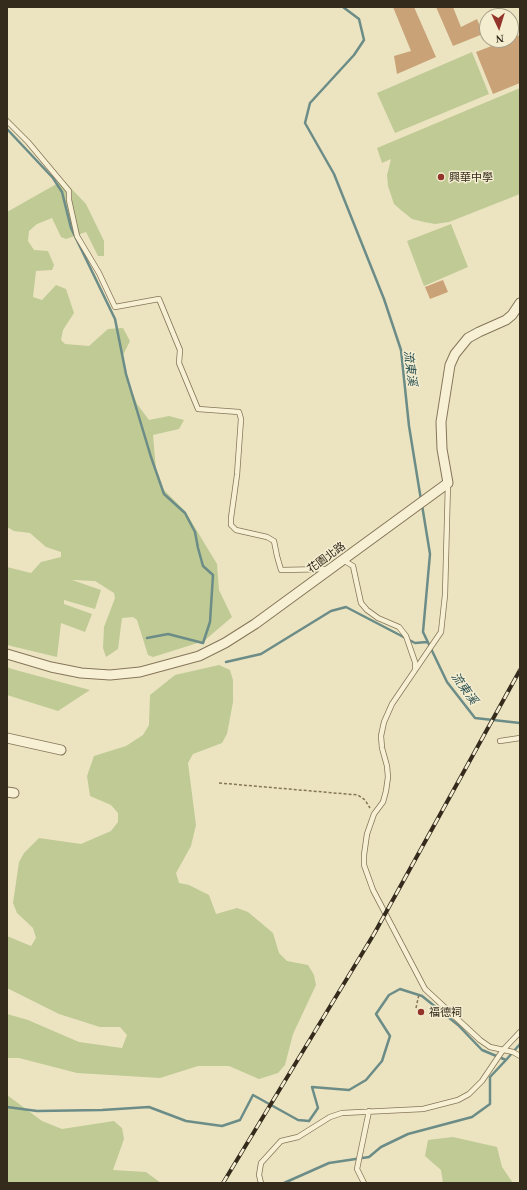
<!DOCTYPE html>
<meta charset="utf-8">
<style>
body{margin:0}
#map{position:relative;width:527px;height:1190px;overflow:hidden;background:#ece4c1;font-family:Georgia,serif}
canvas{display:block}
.frame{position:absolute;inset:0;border:8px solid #352b1d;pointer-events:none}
.north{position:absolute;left:479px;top:8px;width:40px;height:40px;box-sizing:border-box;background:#f4edd0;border:1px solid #a89f88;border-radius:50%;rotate:176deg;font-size:11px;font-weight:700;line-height:16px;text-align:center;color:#352b1d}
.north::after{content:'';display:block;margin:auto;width:14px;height:18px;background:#93342b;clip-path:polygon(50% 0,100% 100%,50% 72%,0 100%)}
</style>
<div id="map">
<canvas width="527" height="1190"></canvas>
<div class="frame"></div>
<div class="north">N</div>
</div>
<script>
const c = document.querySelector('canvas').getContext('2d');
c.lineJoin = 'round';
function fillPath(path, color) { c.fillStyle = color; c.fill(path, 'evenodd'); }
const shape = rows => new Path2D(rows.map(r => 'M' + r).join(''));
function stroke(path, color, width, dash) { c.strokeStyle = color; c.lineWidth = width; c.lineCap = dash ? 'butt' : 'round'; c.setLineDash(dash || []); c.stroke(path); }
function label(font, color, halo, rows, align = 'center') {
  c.font = font + ' Georgia,"Noto Sans TC",serif'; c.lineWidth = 3; c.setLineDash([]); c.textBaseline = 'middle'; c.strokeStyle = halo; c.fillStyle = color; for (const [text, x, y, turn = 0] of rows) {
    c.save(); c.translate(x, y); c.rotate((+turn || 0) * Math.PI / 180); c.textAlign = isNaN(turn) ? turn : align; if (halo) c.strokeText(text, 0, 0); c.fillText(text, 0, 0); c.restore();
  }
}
fillPath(shape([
 [472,52,489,94,395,133,377,93],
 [520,88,520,194,449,222,435,224,424,222,412,219,402,211,394,204,388,186,387,175,391,159,382,163,377,148],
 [60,182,65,182,86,204,104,241,104,256,98,256,86,232,66,239,61,237,52,218,37,224,29,231,28,241,34,250,48,251,54,265,52,270,36,271,33,297,42,300,56,285,66,289,74,313,63,330,61,340,65,344,89,346,108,329,123,328,130,341,123,355,124,370,137,404,149,420,169,416,184,420,179,429,153,435,156,470,163,489,185,511,217,564,219,590,232,617,204,641,153,657,148,655,137,620,133,617,122,618,118,649,106,657,103,648,104,627,115,598,114,593,95,581,72,580,101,590,95,609,64,600,64,604,92,614,85,632,61,623,57,657,7,645,7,567,31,573,41,562,61,557,61,552,46,547,30,533,14,531,7,527,7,212],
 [451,224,468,267,424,286,407,241],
 [219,665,230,670,233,680,233,702,227,734,222,743,193,754,188,763,196,825,191,846,176,873,179,883,189,885,209,895,216,914,237,908,248,912,273,933,279,953,287,961,308,965,314,975,316,985,293,1034,285,1065,278,1073,259,1079,229,1066,198,1066,160,1078,77,1073,19,1058,7,1058,7,1014,28,1020,79,1042,122,1048,127,1035,120,1027,100,1027,59,1014,7,988,7,936,31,946,36,938,33,928,17,913,13,903,19,862,24,853,39,838,81,844,111,831,118,822,118,813,111,805,90,796,87,776,94,756,126,746,143,735,149,725,150,695,175,675],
 [7,667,12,669,90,690,58,711,7,695],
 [7,1095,42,1121,62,1129,114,1121,122,1128,124,1139,113,1170,146,1172,161,1183,7,1183],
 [453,1137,497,1147,502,1167,513,1183,443,1183,441,1170,425,1156,428,1140]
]), '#bfca95');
stroke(shape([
 [343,7,359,19,364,40,354,55,310,103,305,123,334,174,384,299,401,350,409,426,421,500],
 [7,129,53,178,62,192,71,228,115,319,126,374,151,457,164,494,185,513,195,532,198,548,203,566,213,575,210,622,203,643,168,634,147,638],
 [422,505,430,554,423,632,447,682,475,718,520,723],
 [226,662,261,654,331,611,346,607,415,643,427,642],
 [7,1107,37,1111,102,1110,149,1107,186,1121,222,1126,240,1120,253,1095,298,1120,309,1121,318,1108,312,1087,349,1090,366,1080,382,1061,390,1036,376,1014,389,995,400,989,422,996,458,1025,482,1050,506,1060,520,1044],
 [284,1183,329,1163,369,1157,381,1147,408,1134,472,1117,490,1104,490,1077,506,1060]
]), '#6b8c87', 2.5);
fillPath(shape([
 [393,7,414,7,436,57,397,74,394,56,411,51],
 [436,7,453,7,461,27,477,19,483,34,453,46],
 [520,35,520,83,493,94,476,52,507,40,511,40,511,38],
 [443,280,448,292,430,299,425,287]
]), '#caa277');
const lane = shape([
 [7,121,28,142,69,191,69,200,77,236,99,273,115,307,159,299,180,350,179,363,198,409,239,412,241,419,237,475,231,518,231,525,236,530,267,537,274,541,277,556,281,570,329,569],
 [448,483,445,595,441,632,392,704,384,722,381,736,382,748,387,766,388,777,386,791,383,802,374,814,367,834,364,855,364,865,373,890,425,989,480,1040,490,1047,513,1052,520,1056],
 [343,560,353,566,361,603,367,610,378,618,399,627,406,636,415,662,415,670],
 [500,741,520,738],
 [261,1183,259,1175,261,1163,281,1141,298,1137,330,1117,342,1113,423,1109,458,1100,469,1094,482,1081,503,1050,520,1032],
 [364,1183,357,1169,369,1111]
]);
const street = shape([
 [7,654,51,667,81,673,110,675,140,672,199,656,225,643,255,624,448,483,442,449,441,422,450,365,455,354,468,338,479,332,506,320,512,315,520,303],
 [7,738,61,750],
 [7,792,14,793]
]);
stroke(lane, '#857559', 6);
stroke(street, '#857559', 11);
stroke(shape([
 [219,783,358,795,365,800,370,808],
 [416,1008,419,994]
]), '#857559', 1.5, [3, 2]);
stroke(lane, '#f8f0d4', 4.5);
stroke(street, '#f8f0d4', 9);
const rail = shape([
 [223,1183,374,934,520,670]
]);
stroke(rail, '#352b1d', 4);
stroke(rail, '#f4edd0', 2.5, [8]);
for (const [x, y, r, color] of [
 [441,177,4,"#93342b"],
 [421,1012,4,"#93342b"]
]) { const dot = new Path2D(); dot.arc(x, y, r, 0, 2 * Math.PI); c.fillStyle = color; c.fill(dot); stroke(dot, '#f4edd0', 1.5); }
label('11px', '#352b1d', '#f4edd0', [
 ["興華中學",449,177],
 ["福德祠",429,1012]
], 'left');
label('11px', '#352b1d', '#f4edd0', [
 ["花園北路",326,557,-36]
]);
label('italic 12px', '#2d5355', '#f4edd0', [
 ["流東溪",411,368,83],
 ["流東溪",465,688,54]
]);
</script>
